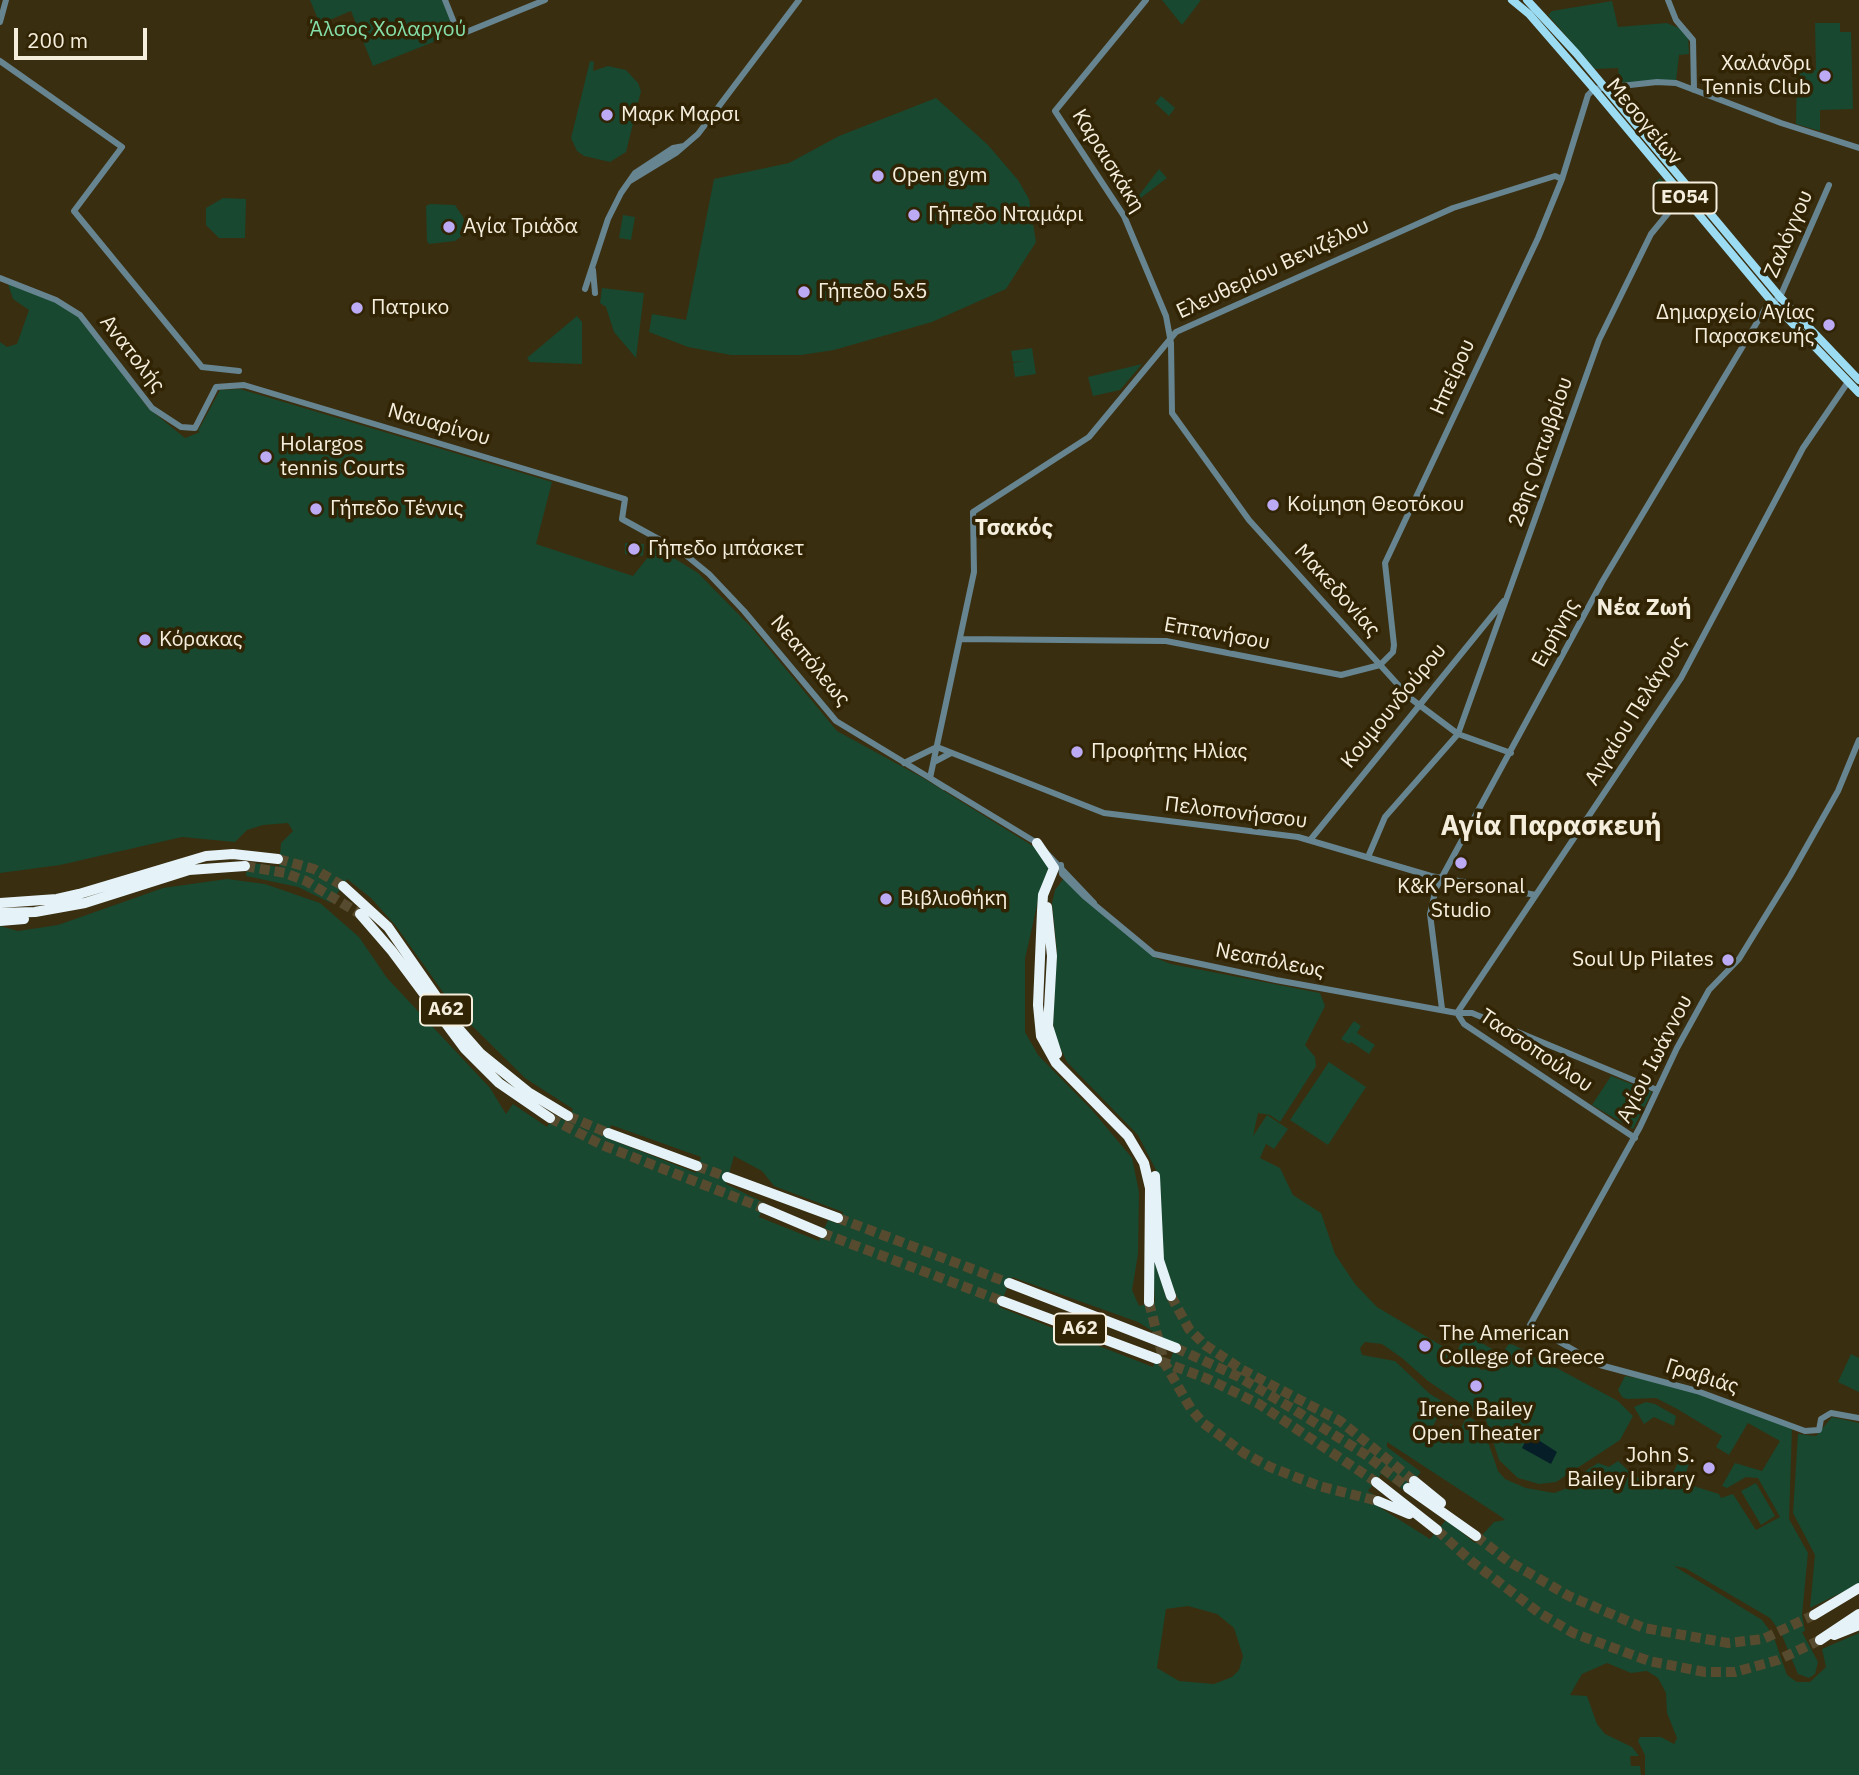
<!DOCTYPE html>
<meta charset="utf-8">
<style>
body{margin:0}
#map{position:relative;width:1859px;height:1775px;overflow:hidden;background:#3a2e10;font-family:"IBM Plex Sans",sans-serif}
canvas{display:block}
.scale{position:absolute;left:14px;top:28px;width:133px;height:32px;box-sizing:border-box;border:4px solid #f6eedd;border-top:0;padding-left:9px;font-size:21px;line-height:24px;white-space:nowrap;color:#f6eedd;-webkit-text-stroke:5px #302405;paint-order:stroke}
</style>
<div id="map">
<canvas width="1859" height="1775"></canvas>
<div class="scale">200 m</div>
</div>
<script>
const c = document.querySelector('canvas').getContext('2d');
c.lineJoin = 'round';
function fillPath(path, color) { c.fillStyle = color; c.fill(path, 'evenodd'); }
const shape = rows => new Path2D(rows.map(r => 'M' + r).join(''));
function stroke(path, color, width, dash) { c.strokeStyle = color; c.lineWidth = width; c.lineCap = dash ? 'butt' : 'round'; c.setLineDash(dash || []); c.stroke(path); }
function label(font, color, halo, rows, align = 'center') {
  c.font = font + ' "IBM Plex Sans",sans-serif'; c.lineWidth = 7; c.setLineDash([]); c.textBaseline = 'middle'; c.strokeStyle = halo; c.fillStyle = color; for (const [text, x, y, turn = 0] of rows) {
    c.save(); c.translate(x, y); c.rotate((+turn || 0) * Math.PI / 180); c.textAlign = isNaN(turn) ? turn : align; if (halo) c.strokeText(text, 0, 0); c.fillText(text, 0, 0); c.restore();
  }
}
fillPath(shape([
 [310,0,442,0,456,33,373,66,351,11,320,24],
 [1162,0,1201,0,1182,25],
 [1612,1,1618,27,1667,23,1681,29,1688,36,1689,54,1679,55,1676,81,1620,84,1618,68,1595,69,1548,15,1552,11],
 [1815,23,1840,23,1840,32,1851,32,1853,109,1820,110,1820,131,1796,124,1797,72,1816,70],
 [590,61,594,62,593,71,608,66,626,70,638,83,641,91,626,152,610,162,584,156,577,151,571,138],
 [1161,96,1175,108,1169,116,1155,103],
 [936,98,988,145,1018,180,1029,199,1036,242,1006,289,932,322,834,350,801,355,731,355,688,347,649,332,652,314,686,320,714,179,789,163,839,136],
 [1159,169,1167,178,1138,200,1137,198],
 [1660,178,1678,197,1669,205,1653,189,1653,184],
 [223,198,246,199,245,238,219,238,206,225,206,208],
 [430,204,455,205,463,217,467,232,455,241,429,244,427,241,426,206],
 [623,215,635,217,631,240,619,238],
 [8,284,55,301,77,314,148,408,185,438,200,432,198,431,220,390,240,389,552,482,536,544,633,576,656,547,698,573,751,627,837,731,923,778,1036,848,1051,865,1039,896,1025,959,1025,1032,1038,1055,1092,1110,1132,1158,1139,1192,1138,1254,1132,1290,1139,1306,1155,1302,1152,1251,1166,1297,1168,1300,1176,1295,1163,1263,1158,1174,1138,1135,1067,1062,1055,1037,1053,1022,1057,951,1052,903,1055,890,1064,878,1156,958,1171,964,1320,993,1325,1006,1305,1045,1315,1057,1316,1066,1280,1122,1270,1115,1258,1113,1253,1136,1267,1115,1288,1129,1274,1149,1266,1144,1260,1158,1280,1168,1293,1195,1321,1213,1335,1254,1355,1284,1377,1307,1482,1370,1491,1368,1458,1349,1466,1334,1499,1353,1492,1367,1509,1344,1514,1345,1618,1401,1633,1416,1620,1440,1556,1482,1539,1484,1518,1478,1499,1460,1486,1420,1428,1381,1402,1358,1382,1344,1365,1342,1360,1348,1362,1355,1395,1361,1430,1394,1445,1403,1433,1426,1445,1432,1451,1424,1455,1429,1461,1428,1467,1416,1474,1420,1486,1436,1498,1471,1505,1479,1526,1488,1554,1493,1573,1486,1573,1479,1598,1463,1609,1467,1618,1461,1630,1472,1630,1477,1642,1478,1647,1471,1667,1482,1690,1485,1719,1494,1721,1498,1733,1494,1756,1530,1780,1517,1758,1478,1746,1477,1727,1488,1722,1486,1735,1463,1762,1471,1780,1441,1748,1423,1729,1455,1716,1447,1722,1436,1679,1410,1656,1398,1627,1399,1622,1397,1618,1390,1625,1376,1648,1380,1696,1393,1792,1428,1789,1519,1808,1553,1802,1615,1805,1631,1802,1632,1818,1662,1815,1674,1809,1678,1798,1674,1781,1633,1770,1618,1685,1568,1674,1566,1762,1620,1773,1635,1787,1675,1797,1682,1810,1682,1826,1667,1822,1649,1859,1633,1859,1775,1645,1775,1645,1755,1638,1741,1640,1737,1661,1737,1674,1744,1677,1738,1667,1713,1666,1693,1658,1678,1647,1671,1631,1673,1607,1663,1582,1674,1570,1695,1587,1696,1597,1724,1605,1734,1632,1747,1639,1756,1630,1756,1631,1766,1640,1766,1641,1775,0,1775,0,926,18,931,58,925,163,888,227,879,265,884,320,903,359,937,387,978,490,1088,506,1114,513,1104,547,1127,554,1116,568,1122,573,1109,525,1078,455,1009,396,926,371,898,347,879,331,903,298,887,246,876,247,862,279,867,281,843,293,831,288,823,263,825,247,830,235,842,182,837,60,865,0,873,0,342,7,347,17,344,29,310,13,299],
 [611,1125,701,1157,696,1173,607,1138],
 [734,1156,762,1171,774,1186,843,1212,838,1224,828,1220,819,1241,759,1217,765,1203,726,1184],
 [1012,1277,1138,1322,1176,1346,1170,1360,1158,1355,1153,1367,999,1307],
 [1387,1442,1500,1516,1505,1520,1494,1522,1475,1543,1446,1520,1430,1539,1376,1505,1379,1498,1368,1491,1381,1474,1405,1491,1421,1472,1387,1447],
 [1188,1606,1217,1614,1234,1628,1243,1656,1239,1670,1232,1677,1214,1684,1179,1681,1157,1668,1166,1609],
 [602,288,644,293,636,358,614,332,606,307,600,303],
 [577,316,582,322,582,364,530,362,527,358],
 [1032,348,1036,374,1015,377,1013,363,1024,361,1013,362,1011,351],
 [1142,364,1120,390,1093,396,1088,377],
 [625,543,644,544,643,556,625,554],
 [1354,1021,1361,1026,1357,1033,1375,1045,1369,1054,1351,1042,1349,1044,1341,1039],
 [1329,1062,1366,1087,1328,1145,1290,1120],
 [1611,1076,1652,1092,1633,1129,1592,1105],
 [1851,1354,1859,1358,1859,1392,1838,1382],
 [1646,1402,1655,1404,1676,1416,1674,1426,1654,1417,1644,1424,1634,1407],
 [1832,1417,1859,1423,1859,1584,1810,1608,1815,1555,1793,1513,1798,1434,1816,1436],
 [1682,1455,1690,1460,1685,1476,1672,1475],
 [1756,1483,1775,1516,1761,1525,1741,1491]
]), '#18482f');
fillPath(shape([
 [1529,1434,1557,1452,1551,1464,1522,1448]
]), '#061e27');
stroke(shape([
 [278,859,314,869,343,886],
 [245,866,285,873,306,881,360,914],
 [568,1116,608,1133],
 [550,1118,602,1145,763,1208],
 [697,1166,727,1177],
 [838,1218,1009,1283],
 [822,1233,1002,1301],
 [1171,1296,1189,1329,1205,1345,1241,1369,1340,1421,1414,1481],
 [1149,1302,1164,1362,1191,1409,1203,1423,1244,1453,1270,1467,1319,1486,1378,1501],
 [1176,1348,1239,1377,1293,1409,1366,1455,1408,1488],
 [1160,1361,1208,1379,1259,1404,1376,1482],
 [1437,1530,1471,1561,1538,1612,1573,1633,1649,1661,1705,1672,1735,1672,1778,1660,1820,1640],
 [1476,1536,1508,1561,1569,1596,1644,1628,1728,1643,1763,1639,1814,1615]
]), '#564b2f', 10, [10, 5]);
stroke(shape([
 [445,0,459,35,545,0],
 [1146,0,1055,111,1124,216,1166,316,1171,343,1172,413,1249,520,1410,698,1458,734,1511,753],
 [1668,0,1676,20,1693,40,1694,90],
 [0,22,6,0],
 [0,61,122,147,74,211,202,367,239,371],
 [630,181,676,153,698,134,799,0],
 [593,270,595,293],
 [0,278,56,300,80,315,152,408,181,427,195,428,216,387,244,385,625,499,622,519,682,552,709,574,744,611,836,721,930,778,974,572,973,512,1089,437,1176,332,1453,208,1555,176,1562,179],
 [585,289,608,219,621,193,635,173,673,148,684,146],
 [961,639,1166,641,1341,675,1380,665,1393,652,1394,645,1385,563,1538,238,1562,179,1588,95,1594,89,1657,82,1676,83,1781,123,1859,148],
 [1859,740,1838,791,1790,876,1739,959,1709,990,1677,1048,1640,1127,1530,1325,1600,1365,1697,1391,1805,1431,1819,1430,1821,1419,1831,1413,1859,1418],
 [937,747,1104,813,1298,837,1431,876,1536,895],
 [934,762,951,753],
 [904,763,937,747],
 [944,787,930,778,1037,843,1094,903],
 [1311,839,1504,601],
 [1368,857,1385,817,1458,734,1599,340,1651,234,1683,195],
 [1061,865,1062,874,1084,896,1154,954,1276,980,1457,1013,1472,1013,1657,1090],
 [1442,1009,1430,914,1436,888,1602,582,1765,309,1780,297,1829,185],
 [1457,1013,1681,678,1803,448,1848,382],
 [1457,1013,1464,1024,1635,1138]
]), '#678591', 6);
stroke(shape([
 [1512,0,1529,14,1594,89,1772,302,1859,393],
 [1527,0,1576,53,1780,297,1859,380]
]), '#9bdcf3', 8);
stroke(shape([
 [1037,843,1054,868,1043,895,1042,911,1038,1005,1041,1036,1056,1063,1128,1136,1144,1163,1150,1188,1149,1302],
 [343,886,388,927,459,1029,481,1054,528,1092,568,1116],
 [0,903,57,899,79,894,206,856,233,854,278,859],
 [1047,907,1052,956,1048,1026,1057,1054],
 [0,913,35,912,85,903,189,870,245,866],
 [360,914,392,951,465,1049,499,1083,550,1118],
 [0,921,24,919],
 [608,1133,697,1166],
 [1155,1176,1159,1260,1171,1296],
 [727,1177,838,1218],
 [763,1208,822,1233],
 [1009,1283,1176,1348],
 [1002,1301,1157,1359],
 [1414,1481,1441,1503],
 [1376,1482,1437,1530],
 [1408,1488,1476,1536],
 [1378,1501,1409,1514],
 [1814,1615,1859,1588],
 [1834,1635,1859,1625],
 [1820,1640,1859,1614]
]), '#e5f3f9', 10);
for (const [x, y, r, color] of [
 [1825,76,7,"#bcaaf5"],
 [607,115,7,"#bcaaf5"],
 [878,176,7,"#bcaaf5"],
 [914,215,7,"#bcaaf5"],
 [449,227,7,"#bcaaf5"],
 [804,292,7,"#bcaaf5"],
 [357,308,7,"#bcaaf5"],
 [1829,325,7,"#bcaaf5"],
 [266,457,7,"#bcaaf5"],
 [1273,505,7,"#bcaaf5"],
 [316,509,7,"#bcaaf5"],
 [634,549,7,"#bcaaf5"],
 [145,640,7,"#bcaaf5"],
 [1077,752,7,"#bcaaf5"],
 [1461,863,7,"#bcaaf5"],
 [886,899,7,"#bcaaf5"],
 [1728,960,7,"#bcaaf5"],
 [1425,1346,7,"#bcaaf5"],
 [1476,1386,7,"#bcaaf5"],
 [1709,1468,7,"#bcaaf5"]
]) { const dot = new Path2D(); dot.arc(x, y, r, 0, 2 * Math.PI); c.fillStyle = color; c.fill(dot); stroke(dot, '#302405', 2.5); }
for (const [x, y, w] of [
 [1685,198,63],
 [446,1010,52],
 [1080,1329,52]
]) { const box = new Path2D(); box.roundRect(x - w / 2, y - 15.5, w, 31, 5); c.fillStyle = '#302405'; c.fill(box); stroke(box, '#f6eedd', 2); }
label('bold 19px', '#f6eedd', null, [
 ["ΕΟ54",1685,198],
 ["Α62",446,1010],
 ["Α62",1080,1329]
]);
label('21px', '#85dfaa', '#302405', [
 ["Άλσος Χολαργού",388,30]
]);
label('21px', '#f6eedd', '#302405', [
 ["Χαλάνδρι",1811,64,"right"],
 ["Tennis Club",1811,88,"right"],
 ["Μαρκ Μαρσι",621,115],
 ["Open gym",892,176],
 ["Γήπεδο Νταμάρι",928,215],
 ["Αγία Τριάδα",463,227],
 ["Γήπεδο 5x5",818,292],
 ["Πατρικο",371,308],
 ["Δημαρχείο Αγίας",1815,313,"right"],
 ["Παρασκευής",1815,337,"right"],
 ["Holargos",280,445],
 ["tennis Courts",280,469],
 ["Κοίμηση Θεοτόκου",1287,505],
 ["Γήπεδο Τέννις",330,509],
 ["Γήπεδο μπάσκετ",648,549],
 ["Κόρακας",159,640],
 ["Προφήτης Ηλίας",1091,752],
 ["K&K Personal",1461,887,"center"],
 ["Studio",1461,911,"center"],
 ["Βιβλιοθήκη",900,899],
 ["Soul Up Pilates",1714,960,"right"],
 ["The American",1439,1334],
 ["College of Greece",1439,1358],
 ["Irene Bailey",1476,1410,"center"],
 ["Open Theater",1476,1434,"center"],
 ["John S.",1695,1456,"right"],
 ["Bailey Library",1695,1480,"right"]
], 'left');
label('21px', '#f6eedd', '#302405', [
 ["Μεσογείων",1644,122,50],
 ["Καραισκάκη",1108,161,58],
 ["Ζαλόγγου",1789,234,-67],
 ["Ελευθερίου Βενιζέλου",1273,269,-25],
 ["Ανατολής",132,354,52],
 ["Ηπείρου",1453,377,-66],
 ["Ναυαρίνου",439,425,16],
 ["28ης Οκτωβρίου",1541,452,-71],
 ["Μακεδονίας",1337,591,48],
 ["Ειρήνης",1556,633,-61],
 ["Επτανήσου",1217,634,10],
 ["Νεαπόλεως",810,661,50],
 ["Κουμουνδούρου",1394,706,-51],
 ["Αιγαίου Πελάγους",1636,711,-58],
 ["Πελοπονήσσου",1236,813,7],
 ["Νεαπόλεως",1270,961,11],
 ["Τασσοπούλου",1536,1051,34],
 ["Αγίου Ιωάννου",1655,1059,-63],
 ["Γραβιάς",1702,1377,17]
]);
label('bold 23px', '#f6eedd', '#302405', [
 ["Τσακός",1014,528],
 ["Νέα Ζωή",1644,608]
]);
label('bold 28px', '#f6eedd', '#302405', [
 ["Αγία Παρασκευή",1551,827]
]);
</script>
